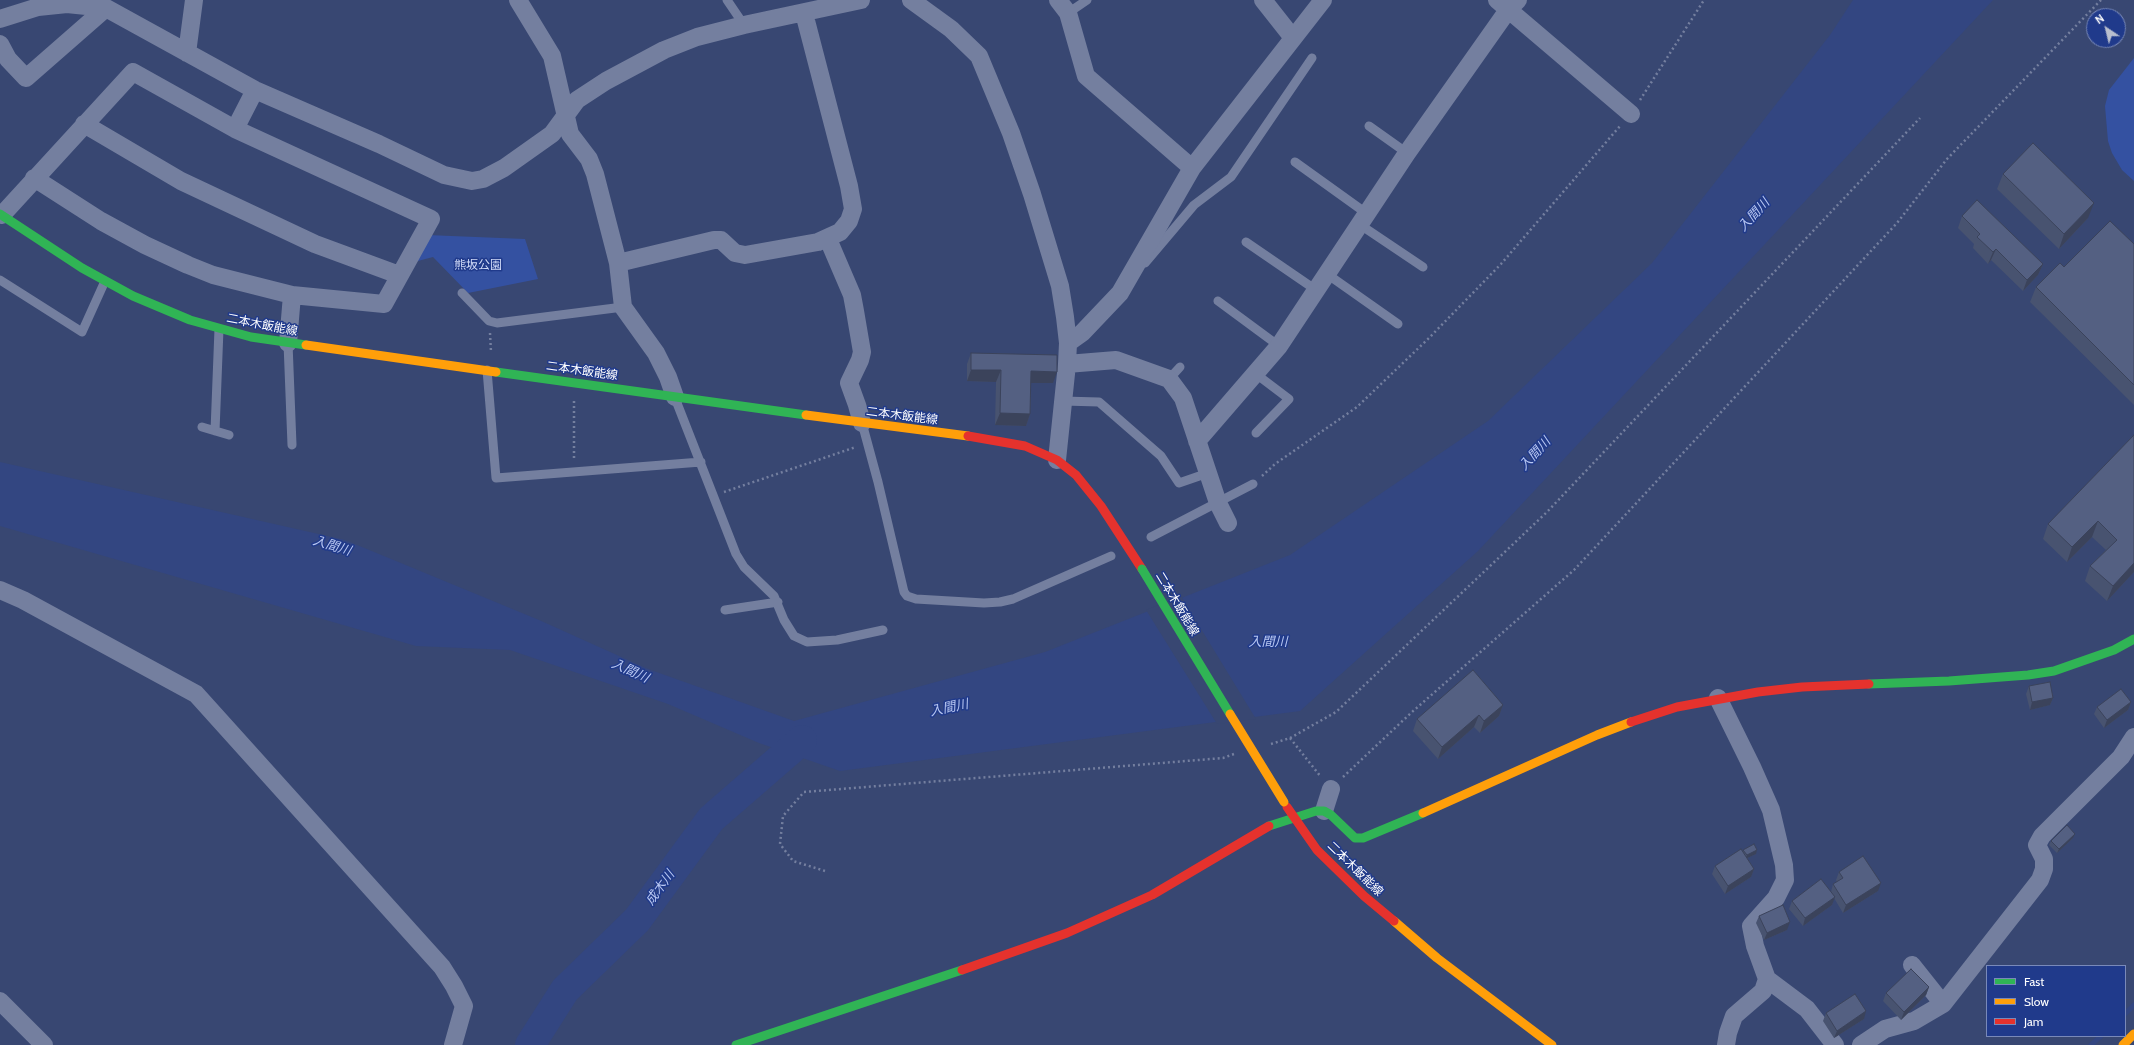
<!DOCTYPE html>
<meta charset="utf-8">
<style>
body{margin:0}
#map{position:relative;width:2134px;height:1045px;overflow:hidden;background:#384772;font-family:Cabin,sans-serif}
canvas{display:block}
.legend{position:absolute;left:1986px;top:965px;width:140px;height:72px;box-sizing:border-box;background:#203a8b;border:1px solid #7989b9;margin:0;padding:5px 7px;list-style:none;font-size:12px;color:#fff}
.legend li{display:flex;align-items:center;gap:8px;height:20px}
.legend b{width:20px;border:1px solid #7989b9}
.north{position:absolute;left:2086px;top:8px;width:40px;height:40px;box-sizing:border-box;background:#203a8b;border:1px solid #7989b9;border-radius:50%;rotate:325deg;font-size:11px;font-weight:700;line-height:16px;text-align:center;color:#fff}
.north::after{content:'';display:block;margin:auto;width:14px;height:18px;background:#b9bfce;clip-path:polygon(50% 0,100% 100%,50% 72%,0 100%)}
</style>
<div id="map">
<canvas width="2134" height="1045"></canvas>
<ul class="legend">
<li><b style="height:5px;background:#30b455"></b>Fast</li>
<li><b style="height:5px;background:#ff9f0a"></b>Slow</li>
<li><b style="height:5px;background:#e5322d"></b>Jam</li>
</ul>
<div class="north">N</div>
</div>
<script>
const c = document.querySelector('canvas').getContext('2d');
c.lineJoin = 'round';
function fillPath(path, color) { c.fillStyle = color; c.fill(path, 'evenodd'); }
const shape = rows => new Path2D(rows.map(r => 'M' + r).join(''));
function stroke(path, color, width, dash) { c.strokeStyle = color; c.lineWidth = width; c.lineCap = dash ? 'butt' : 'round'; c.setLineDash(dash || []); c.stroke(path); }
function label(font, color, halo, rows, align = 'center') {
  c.font = font + ' Cabin,"Noto Sans JP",sans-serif'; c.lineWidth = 3; c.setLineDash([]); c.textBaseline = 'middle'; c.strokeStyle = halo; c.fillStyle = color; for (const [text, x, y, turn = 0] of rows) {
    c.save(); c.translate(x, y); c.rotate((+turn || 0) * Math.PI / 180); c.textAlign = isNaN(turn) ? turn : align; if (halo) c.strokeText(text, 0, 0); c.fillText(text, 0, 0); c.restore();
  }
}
fillPath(shape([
 [2134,58,2134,181,2122,170,2112,153,2108,141,2105,106,2109,90],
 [427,235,525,239,538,279,468,293,433,257,414,262]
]), '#3451a1');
fillPath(shape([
 [1853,0,1993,0,1478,551,1300,711,840,771,759,743,668,704,510,650,416,646,0,526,0,462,345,540,539,620,648,669,794,721,1045,652,1290,555,1488,421,1652,263,1830,35]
]), '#334681');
fillPath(shape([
 [1181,596,1256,719,1217,724,1146,610]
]), '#384772');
stroke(shape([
 [2125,1014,2134,1005],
 [2091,1045,2101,1036]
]), '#334681', 5);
stroke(shape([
 [530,1045,565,990,637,920,711,819,802,740]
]), '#334681', 30);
stroke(shape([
 [1640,100,1704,0],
 [490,333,491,352],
 [574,401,574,460],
 [1262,476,1275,464,1357,407,1429,338,1501,264,1620,126],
 [724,492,856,447],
 [1290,738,1336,712,1547,512,1920,118],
 [1271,744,1290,738,1321,777],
 [1343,777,1412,712,1574,570,1897,223,1947,159,2101,0],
 [825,871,793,861,780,844,783,816,804,792,1223,758,1234,754]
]), '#747f9f', 2.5, [2, 3]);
stroke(shape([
 [727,0,744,25],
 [1068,13,1087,0],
 [1369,126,1407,153],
 [1295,162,1366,213],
 [1359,224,1423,267],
 [1246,242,1316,290],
 [1145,263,1194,205,1231,177,1312,58],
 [1327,274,1398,324],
 [0,280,82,332,105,281],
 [462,293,489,321,497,323,623,307],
 [1218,301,1279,346],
 [288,343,292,445],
 [487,370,496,478,701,462],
 [1256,374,1289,399,1256,433],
 [1169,379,1180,367],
 [675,398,736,554,744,567,774,596,784,620,794,636,807,642,837,640,883,630],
 [1063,401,1099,402,1161,456,1179,483,1208,473],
 [862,423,878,482,904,592,907,596,916,599,984,603,1000,602,1013,599,1111,556],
 [202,427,229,435],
 [215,431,219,329],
 [1151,537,1253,484],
 [725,610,778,602]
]), '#747f9f', 9);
stroke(shape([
 [518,0,552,56,570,134,589,159,595,174,618,263,623,307,656,353,668,377,675,397],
 [911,0,951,29,979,56,1011,133,1032,194,1060,286,1065,317,1068,343,1067,364,1057,460],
 [1058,0,1068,13,1086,76,1192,168],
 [1263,0,1293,38],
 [1497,0,1631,114],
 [0,19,38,7,67,4,106,8,255,90,379,144,444,175,472,181,483,179,504,168,552,134,577,100,606,81,664,50,697,37,744,25,861,0],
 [0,44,8,59,26,78,106,8],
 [187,53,194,0],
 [84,124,181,181,315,244,399,275],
 [235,129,255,90],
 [34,178,101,221,145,245,188,265,213,275,292,295],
 [2,215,133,72,235,129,431,219,384,304,292,295,288,343],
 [828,239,852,295,855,311,862,352,860,360,849,383,857,405,862,423],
 [618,263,714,240,721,240,735,253,745,255,818,242,840,232,849,221,853,209,849,186,804,13],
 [1068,343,1082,333,1120,293,1192,168,1323,0],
 [1067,364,1116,360,1169,379,1183,398,1218,503,1228,523],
 [1197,441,1279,346,1407,153,1508,10,1518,0],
 [0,590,23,600,196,694,442,967,454,986,464,1006,453,1045],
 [1718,698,1752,767,1771,810,1784,865,1785,880,1776,898,1751,926,1755,946,1767,979,1763,991,1734,1016,1728,1033,1726,1045],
 [1324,811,1331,789],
 [1912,965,1943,1004],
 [1767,979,1807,1009,1835,1045],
 [0,1001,44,1045],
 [1861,1045,1885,1029,1914,1021,1943,1004,2040,880,2044,869,2044,859,2037,845,2042,836,2121,757,2134,737]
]), '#747f9f', 18);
stroke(shape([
 [0,214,82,268,133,296,190,320,251,337,306,345],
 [496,372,806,415],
 [1869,684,1949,681,2028,675,2054,671,2114,650,2134,639],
 [1269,826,1316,811,1324,811,1331,815,1355,838,1363,838,1423,813],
 [736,1045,962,970]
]), '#30b455', 9);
stroke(shape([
 [306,345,496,372],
 [806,415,968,436],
 [1423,813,1597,735,1631,722],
 [1394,921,1437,958,1552,1045],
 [2123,1045,2134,1034]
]), '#ff9f0a', 9);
stroke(shape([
 [968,436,1025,446,1057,460,1076,475,1101,506,1142,569],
 [1631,722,1677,707,1758,692,1802,687,1869,684],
 [1287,807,1317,850,1364,896,1394,921],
 [962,970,1067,933,1152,895,1269,826]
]), '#e5322d', 9);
stroke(shape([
 [1142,569,1230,714]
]), '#30b455', 9);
stroke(shape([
 [1230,714,1284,802]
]), '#ff9f0a', 9);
fillPath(shape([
 [2003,174,2088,218,2059,249,1997,189],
 [1962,216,2043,264,2038,275,2023,291,1991,260,1988,264,1973,248,1974,244,1958,228],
 [2134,244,2134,405,2030,302,2036,287,2064,267],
 [971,353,1053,383,1031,383,1030,414,1026,426,995,425,996,382,967,381,967,364],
 [2134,435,2134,572,2107,601,2085,581,2090,566,2106,550,2092,537,2067,562,2043,539,2048,524],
 [2029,686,2053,698,2050,705,2030,710,2026,694],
 [2131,702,2128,710,2104,728,2094,714,2097,707],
 [1503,705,1499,716,1480,733,1474,727,1438,759,1413,731,1417,719],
 [2073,838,2057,853,2049,845,2051,841],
 [1743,850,1756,854,1747,858,1754,869,1751,877,1725,894,1712,874,1715,866,1742,852],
 [1839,872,1878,891,1843,913,1834,898,1832,905,1803,926,1789,909,1792,901,1831,892,1833,884,1837,882,1836,880],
 [1759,916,1787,930,1764,940,1756,923],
 [1929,987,1926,995,1901,1020,1883,1001,1886,993],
 [1826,1013,1864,1019,1834,1038,1823,1021]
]), '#485370');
fillPath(shape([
 [2094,203,2088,218,2059,249,2064,234],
 [1996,249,1991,260,1988,264,1993,252],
 [2043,264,2038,275,2023,291,2027,280],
 [971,370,1001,370,996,382,967,381],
 [1031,371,1057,372,1053,383,1027,383],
 [1000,413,1030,414,1026,426,995,425],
 [2098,521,2092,537,2067,562,2072,547],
 [2134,563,2134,572,2107,601,2113,586],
 [2053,698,2050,705,2030,710,2032,702],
 [2131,702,2128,710,2104,728,2107,720],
 [1503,705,1499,716,1480,733,1484,721],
 [1479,715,1474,727,1438,759,1442,747],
 [2075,834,2073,838,2057,853,2059,849],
 [1757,850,1756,854,1745,859,1747,855],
 [1754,869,1751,877,1725,894,1728,886],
 [1881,883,1878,891,1843,913,1846,905],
 [1835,897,1832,905,1803,926,1805,918],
 [1790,922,1787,930,1764,940,1767,933],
 [1929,987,1926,995,1901,1020,1904,1012],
 [1866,1011,1864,1019,1834,1038,1837,1031]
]), '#3b435b');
const building = shape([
 [2033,143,2094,203,2064,234,2003,174,2033,143],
 [1977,200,2043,264,2027,280,1996,249,1993,252,1977,237,1980,234,1962,216,1977,200],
 [2110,221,2134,244,2134,385,2036,287,2060,263,2064,267,2110,221],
 [971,353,1057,355,1057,372,1031,371,1030,414,1000,413,1001,370,971,370,971,353],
 [2134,435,2134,563,2113,586,2090,566,2117,540,2098,521,2072,547,2048,524,2134,435],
 [1473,670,1503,705,1484,721,1479,715,1442,747,1417,719,1473,670],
 [2050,682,2053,698,2032,702,2029,686,2050,682],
 [2121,689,2131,702,2107,720,2097,707,2121,689],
 [2067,825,2075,834,2059,849,2051,841,2067,825],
 [1754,844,1757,850,1747,855,1743,850,1754,844],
 [1741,849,1754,869,1728,886,1715,866,1741,849],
 [1863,856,1881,883,1846,905,1833,884,1843,878,1839,872,1863,856],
 [1821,879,1835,897,1805,918,1792,901,1821,879],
 [1783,905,1790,922,1767,933,1759,916,1783,905],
 [1911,969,1929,987,1904,1012,1886,993,1911,969],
 [1855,994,1866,1011,1837,1031,1826,1013,1855,994]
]);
fillPath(building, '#546082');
stroke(building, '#3b435b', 1);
label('12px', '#d1dbf8', '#203a8b', [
 ["熊坂公園",478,265]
]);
label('12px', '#fff', '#203a8b', [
 ["二本木飯能線",262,325,11],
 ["二本木飯能線",582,371,8],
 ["二本木飯能線",902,416,7],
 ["二本木飯能線",1177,604,59],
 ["二本木飯能線",1355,869,44]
]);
label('italic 13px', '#b8c7f2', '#203a8b', [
 ["入間川",1754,215,-48],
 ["入間川",1535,454,-48],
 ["入間川",332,546,17],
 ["入間川",1268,642],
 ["入間川",630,671,24],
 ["入間川",949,708,-12],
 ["成木川",660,888,-54]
]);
</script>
